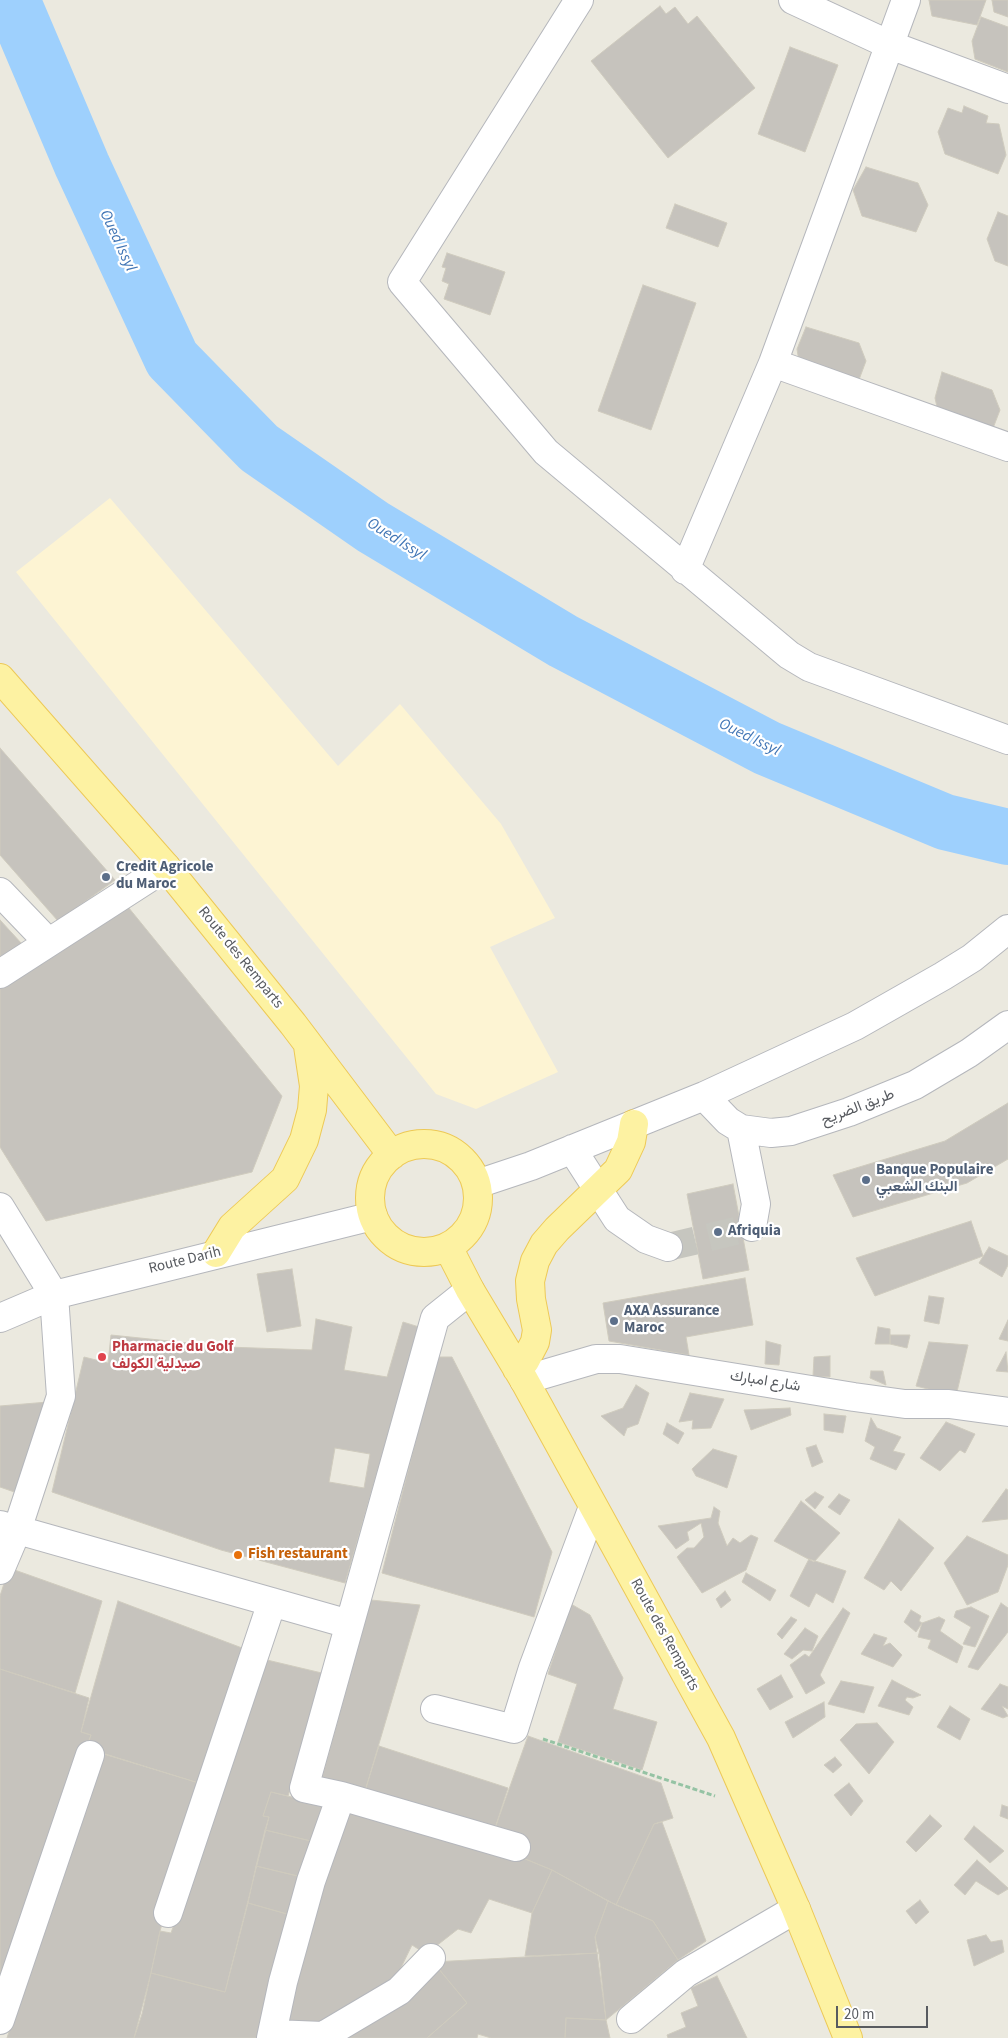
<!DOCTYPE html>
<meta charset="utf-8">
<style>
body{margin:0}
#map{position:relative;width:1008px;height:2038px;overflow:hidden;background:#ebe9df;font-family:"Source Sans 3",sans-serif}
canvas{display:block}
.scale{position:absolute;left:836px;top:2006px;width:92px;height:22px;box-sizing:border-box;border:2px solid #585b60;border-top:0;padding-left:6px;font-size:15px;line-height:18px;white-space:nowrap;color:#585b60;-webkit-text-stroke:4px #fff;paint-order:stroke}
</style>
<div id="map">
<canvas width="1008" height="2038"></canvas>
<div class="scale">20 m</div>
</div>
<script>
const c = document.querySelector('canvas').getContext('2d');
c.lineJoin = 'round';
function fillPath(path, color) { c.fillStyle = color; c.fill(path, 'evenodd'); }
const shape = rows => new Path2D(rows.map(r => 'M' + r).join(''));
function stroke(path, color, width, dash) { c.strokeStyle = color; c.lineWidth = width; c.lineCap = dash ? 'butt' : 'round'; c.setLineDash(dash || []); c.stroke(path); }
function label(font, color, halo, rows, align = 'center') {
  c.font = font + ' "Source Sans 3",Vazirmatn,sans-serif'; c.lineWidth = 4.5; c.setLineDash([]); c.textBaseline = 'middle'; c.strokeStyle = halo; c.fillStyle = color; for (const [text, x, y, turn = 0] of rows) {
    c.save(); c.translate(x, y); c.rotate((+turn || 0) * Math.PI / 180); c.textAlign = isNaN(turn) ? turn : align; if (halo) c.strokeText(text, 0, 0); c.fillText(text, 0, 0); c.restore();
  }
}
fillPath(shape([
 [110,498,338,766,400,704,501,824,555,918,490,947,558,1072,476,1109,436,1094,16,572]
]), '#fdf4d3');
stroke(shape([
 [12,0,82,165,172,359,259,448,373,527,563,641,767,748,945,822,1008,837]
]), '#9ed0fd', 56);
const building = shape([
 [929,0,986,0,977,25,932,16,929,0],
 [992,0,1008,0,1008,17,994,12,992,0],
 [660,6,666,14,675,7,688,24,697,16,755,88,668,158,591,61,660,6],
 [981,17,1008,27,1008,72,975,59,972,41,981,17],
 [790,47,838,65,805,152,758,134,790,47],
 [964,106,988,116,986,123,999,124,1006,155,998,174,945,154,938,132,948,108,962,113,964,106],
 [866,167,918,183,928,205,916,232,862,216,853,190,866,167],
 [675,204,727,223,718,247,666,228,675,204],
 [998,212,1008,216,1008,266,995,261,987,239,998,212],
 [447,253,505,272,490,315,444,299,449,284,442,281,446,268,442,267,447,253],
 [643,285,696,303,651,430,598,411,643,285],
 [806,327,859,343,866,361,857,385,799,362,797,349,806,327],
 [942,372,992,390,1000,410,990,436,939,416,935,398,942,372],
 [0,748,115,880,58,921,0,855,0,748],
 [124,902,282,1096,252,1172,46,1221,0,1147,0,986,124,902],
 [0,920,22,944,0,959,0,920],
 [1008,1103,1008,1159,967,1183,853,1217,833,1175,945,1141,1008,1103],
 [733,1184,749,1270,703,1279,687,1194,733,1184],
 [971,1221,983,1256,875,1296,856,1258,971,1221],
 [989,1247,1008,1256,1008,1265,1002,1277,979,1263,989,1247],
 [292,1269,301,1326,267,1332,257,1274,292,1269],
 [745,1278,753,1325,686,1337,689,1355,609,1341,603,1303,745,1278],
 [929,1296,944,1298,939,1324,924,1321,929,1296],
 [316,1319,352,1327,344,1370,387,1377,403,1322,419,1327,345,1583,221,1550,52,1492,84,1357,108,1363,111,1335,227,1347,312,1350,316,1319],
 [1008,1320,1008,1341,999,1339,1008,1320],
 [878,1327,890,1329,890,1344,875,1344,878,1327],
 [890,1335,910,1335,907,1348,890,1344,890,1335],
 [766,1341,781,1345,779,1365,765,1364,766,1341],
 [929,1342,968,1345,956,1396,916,1386,929,1342],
 [1006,1352,1008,1372,996,1371,1006,1352],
 [830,1356,830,1377,813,1376,814,1357,830,1356],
 [437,1357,452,1357,552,1552,534,1617,382,1573,437,1357],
 [871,1371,883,1371,886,1385,870,1378,871,1371],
 [636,1385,649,1393,638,1424,627,1428,624,1436,601,1416,623,1408,636,1385],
 [690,1393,724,1399,711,1428,692,1429,693,1420,679,1422,690,1393],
 [48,1402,23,1495,0,1487,0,1406,48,1402],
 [790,1408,791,1415,751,1430,744,1410,790,1408],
 [824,1414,846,1416,843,1433,824,1430,824,1414],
 [871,1418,877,1428,901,1437,893,1451,905,1454,896,1470,870,1459,875,1447,865,1441,871,1418],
 [946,1422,975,1434,965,1453,960,1450,940,1471,920,1458,946,1422],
 [667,1423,684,1433,678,1444,663,1434,667,1423],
 [816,1445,823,1462,812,1467,806,1448,816,1445],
 [335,1448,370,1454,364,1488,329,1482,335,1448],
 [713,1449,737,1456,727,1488,696,1476,692,1469,713,1449],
 [1006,1489,1008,1490,1008,1519,982,1522,1006,1489],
 [815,1492,824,1497,815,1509,805,1500,815,1492],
 [839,1494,850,1500,840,1515,828,1507,839,1494],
 [801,1501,840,1533,814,1562,774,1541,801,1501],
 [714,1507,720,1511,718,1523,727,1546,733,1538,740,1543,751,1535,758,1538,746,1570,702,1593,677,1557,687,1548,694,1548,704,1537,701,1523,687,1532,689,1540,676,1549,658,1526,711,1518,714,1507],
 [899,1519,934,1548,901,1591,891,1581,884,1590,864,1578,899,1519],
 [967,1536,1008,1555,1008,1565,998,1592,967,1605,944,1563,967,1536],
 [809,1559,846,1571,833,1603,816,1593,809,1607,790,1596,809,1559],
 [9,1568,102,1601,75,1693,0,1669,0,1596,9,1568],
 [746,1573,776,1590,770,1601,742,1582,746,1573],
 [725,1591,731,1600,721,1608,716,1599,725,1591],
 [371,1600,420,1605,365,1791,322,1778,371,1600],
 [118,1601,250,1651,202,1784,86,1748,91,1735,81,1732,118,1601],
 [1001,1603,1008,1608,1008,1632,978,1670,968,1667,1001,1603],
 [571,1604,590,1615,623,1678,613,1709,657,1722,642,1770,558,1742,577,1684,548,1674,571,1604],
 [971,1607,989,1616,975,1647,963,1644,971,1627,954,1617,956,1611,971,1607],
 [843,1608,850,1613,820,1675,825,1683,806,1694,790,1665,805,1654,809,1657,843,1608],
 [911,1610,921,1616,919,1621,922,1623,916,1632,904,1622,911,1610],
 [791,1617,797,1620,782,1639,777,1634,791,1617],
 [939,1617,945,1620,940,1631,963,1647,957,1663,928,1648,931,1640,918,1637,922,1623,939,1617],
 [805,1628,818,1636,812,1651,803,1650,792,1659,784,1654,805,1628],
 [874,1634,887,1638,883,1646,890,1643,902,1655,893,1667,861,1654,874,1634],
 [267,1660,326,1674,288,1796,271,1792,263,1816,269,1817,225,1992,151,1973,160,1931,171,1933,267,1660],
 [0,1669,89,1698,81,1732,91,1735,0,1986,0,1669],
 [781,1675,793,1697,770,1710,757,1689,781,1675],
 [892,1680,921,1695,913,1698,907,1697,905,1700,913,1707,909,1715,878,1706,892,1680],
 [841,1681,874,1687,864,1713,828,1704,841,1681],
 [1000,1684,1008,1687,1008,1709,1002,1706,1008,1716,1003,1718,981,1709,1000,1684],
 [824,1702,825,1717,793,1738,785,1722,824,1702],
 [950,1706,970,1719,960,1740,937,1727,950,1706],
 [877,1723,894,1742,869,1774,840,1740,856,1724,877,1723],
 [528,1736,661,1783,673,1818,654,1824,616,1905,552,1870,518,1856,493,1834,528,1736],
 [379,1746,508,1788,493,1834,365,1791,379,1746],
 [97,1752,202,1784,160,1931,142,2014,134,2038,7,2038,97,1752],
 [835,1757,842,1765,833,1773,824,1765,835,1757],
 [849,1783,863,1801,851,1816,834,1795,849,1783],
 [271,1792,324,1805,315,1842,265,1830,269,1817,263,1816,271,1792],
 [354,1804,518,1856,552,1870,532,1913,489,1899,471,1933,458,1929,426,1954,412,1945,395,1980,324,2032,281,2032,315,1883,354,1804],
 [1002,1805,1008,1807,1008,1819,1000,1816,1002,1805],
 [930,1815,942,1826,916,1852,906,1842,930,1815],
 [662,1822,706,1941,678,1960,653,1921,616,1905,654,1824,662,1822],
 [974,1826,1004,1851,990,1863,964,1839,974,1826],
 [265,1830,315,1842,306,1878,256,1866,265,1830],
 [977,1860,1008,1888,1008,1889,998,1895,976,1881,965,1895,954,1885,977,1860],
 [256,1866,306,1878,294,1916,248,1903,256,1866],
 [552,1870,608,1901,595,1937,599,1953,525,1956,532,1913,552,1870],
 [920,1900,929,1912,916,1924,906,1911,920,1900],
 [608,1901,653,1921,678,1960,606,2020,595,1937,608,1901],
 [248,1903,294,1916,262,2038,134,2038,151,1973,225,1992,248,1903],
 [986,1935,991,1942,1002,1940,1004,1952,974,1966,967,1940,986,1935],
 [599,1953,606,2020,566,2018,565,2038,491,2038,478,2034,477,2038,427,2038,467,2003,433,1962,599,1953],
 [433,1962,467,2003,427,2038,331,2038,433,1962],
 [717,1976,747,2038,668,2038,667,2035,686,2027,681,2013,698,2006,691,1988,717,1976],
 [566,2018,606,2020,610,2038,565,2038,566,2018]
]);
fillPath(building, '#c6c3bd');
stroke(building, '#cfcbbe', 1);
stroke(shape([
 [668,1247,752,1227]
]), '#c6c6bf', 28, [28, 14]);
const minor = shape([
 [579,0,402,282,546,452,789,655,809,667,1008,740],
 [793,0,890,45,1008,89],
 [773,363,1008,447],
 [685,570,773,363,906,0],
 [0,892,48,942],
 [0,974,166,867],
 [704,1096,728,1121,741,1129,771,1133,791,1131,849,1112,915,1085,969,1053,1008,1025],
 [741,1129,756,1204,752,1227],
 [572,1149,617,1219,646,1239,668,1247],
 [477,1184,531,1166,704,1096,855,1026,943,976,972,958,1008,929],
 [0,1207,54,1295,61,1396,17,1530,0,1570],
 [0,1318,54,1295,373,1216],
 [524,1380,596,1359,620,1359,854,1397,905,1404,949,1404,1008,1412],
 [0,1525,349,1624],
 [435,1709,514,1729,533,1668,593,1507],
 [341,1796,516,1847],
 [168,1913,272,1602],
 [631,2019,686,1973,796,1909],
 [0,2020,90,1755],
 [273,2034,323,2036,399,1991,431,1958],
 [271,2038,283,1982,311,1881,341,1796,304,1788,435,1318,470,1290]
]);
const major = shape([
 [0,678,166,867,293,1024,392,1155],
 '370 1198a54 54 0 1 1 108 0a54 54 0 1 1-108 0Z',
 [448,1247,470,1290,524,1380,721,1738,796,1909,848,2038],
 [216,1253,232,1227,285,1179,304,1140,312,1110,314,1086,308,1046],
 [517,1369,525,1361,535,1342,537,1330,531,1299,530,1281,535,1261,544,1244,557,1229,618,1170,631,1142,634,1124]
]);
stroke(minor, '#b5b7bc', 30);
stroke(major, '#edc956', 30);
stroke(shape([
 [543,1739,715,1796]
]), '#95c3a4', 3, [5, 2.5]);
stroke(minor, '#fff', 28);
stroke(major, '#fdf2a2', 28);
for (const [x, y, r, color] of [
 [106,877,5,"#5c6f8a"],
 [866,1180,5,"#5c6f8a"],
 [718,1232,5,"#5c6f8a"],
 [614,1321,5,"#5c6f8a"],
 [102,1357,5,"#e0444e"],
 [238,1555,5,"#e8710a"]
]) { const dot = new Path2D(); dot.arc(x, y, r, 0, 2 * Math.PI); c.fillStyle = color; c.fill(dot); stroke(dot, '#fff', 2); }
label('bold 15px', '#4e5e75', '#fff', [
 ["Credit Agricole",116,868],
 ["du Maroc",116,885],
 ["Banque Populaire",876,1171],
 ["البنك الشعبي",876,1188],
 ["Afriquia",728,1232],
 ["AXA Assurance",624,1312],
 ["Maroc",624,1329]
], 'left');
label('15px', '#585b60', '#fff', [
 ["Route des Remparts",240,958,51],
 ["طريق الضريح",858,1108,-21],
 ["Route Darih",185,1261,-14],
 ["شارع امبارك",765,1382,9],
 ["Route des Remparts",664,1635,61]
]);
label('bold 15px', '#be3a42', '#fff', [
 ["Pharmacie du Golf",112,1348],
 ["صيدلية الكولف",112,1365]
], 'left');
label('bold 15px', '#c56008', '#fff', [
 ["Fish restaurant",248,1555]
], 'left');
label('italic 16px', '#4075b5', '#fff', [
 ["Oued Issyl",117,241,65],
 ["Oued Issyl",396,540,32],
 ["Oued Issyl",749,738,26]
]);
</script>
